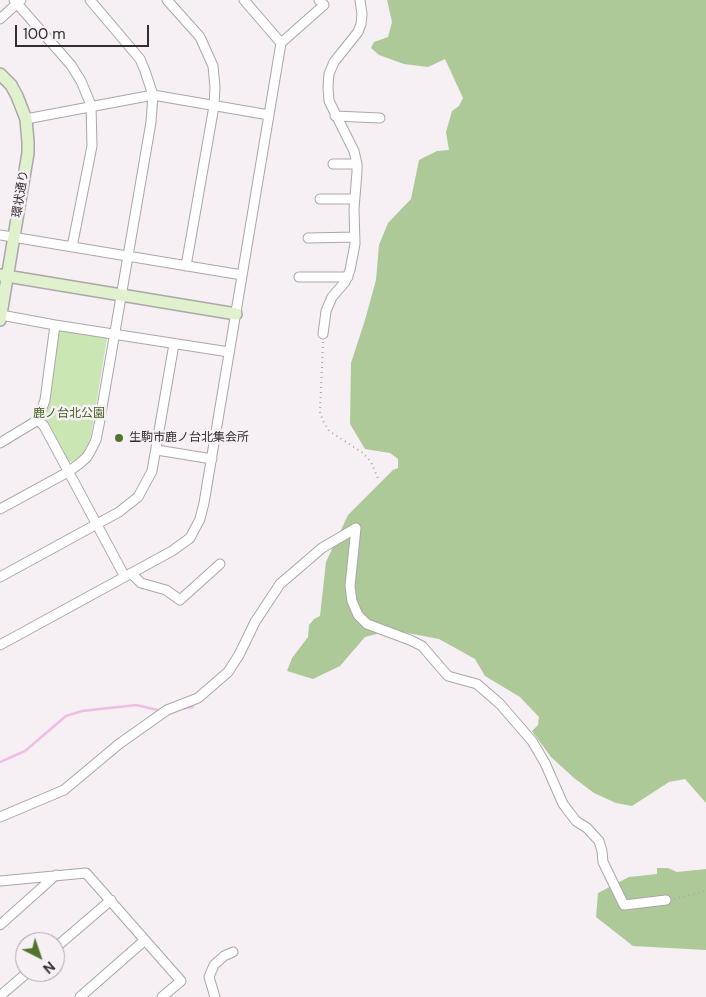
<!DOCTYPE html>
<meta charset="utf-8">
<style>
body{margin:0}
#map{position:relative;width:706px;height:997px;overflow:hidden;background:#f6eff4;font-family:"DM Sans",sans-serif}
canvas{display:block}
.north{position:absolute;left:15px;top:932px;width:50px;height:50px;box-sizing:border-box;background:#f6eff4;border:1px solid #a7a2a6;border-radius:50%;rotate:139deg;font-size:14px;font-weight:700;line-height:20px;text-align:center;color:#312e30}
.north::after{content:'';display:block;margin:auto;width:18px;height:22px;background:#51752d;clip-path:polygon(50% 0,100% 100%,50% 72%,0 100%)}
.scale{position:absolute;left:15px;top:25px;width:134px;height:22px;box-sizing:border-box;border:2px solid #312e30;border-top:0;padding-left:6px;font-size:15px;line-height:18px;white-space:nowrap;color:#312e30;-webkit-text-stroke:4px #f6eff4;paint-order:stroke}
</style>
<div id="map">
<canvas width="706" height="997"></canvas>
<div class="north">N</div>
<div class="scale">100 m</div>
</div>
<script>
const c = document.querySelector('canvas').getContext('2d');
c.lineJoin = 'round';
function fillPath(path, color) { c.fillStyle = color; c.fill(path, 'evenodd'); }
const shape = rows => new Path2D(rows.map(r => 'M' + r).join(''));
function stroke(path, color, width, dash) { c.strokeStyle = color; c.lineWidth = width; c.lineCap = dash ? 'butt' : 'round'; c.setLineDash(dash || []); c.stroke(path); }
function label(font, color, halo, rows, align = 'center') {
  c.font = font + ' "DM Sans","Noto Sans JP",sans-serif'; c.lineWidth = 5; c.setLineDash([]); c.textBaseline = 'middle'; c.strokeStyle = halo; c.fillStyle = color; for (const [text, x, y, turn = 0] of rows) {
    c.save(); c.translate(x, y); c.rotate((+turn || 0) * Math.PI / 180); c.textAlign = isNaN(turn) ? turn : align; if (halo) c.strokeText(text, 0, 0); c.fillText(text, 0, 0); c.restore();
  }
}
fillPath(shape([
 [58,329,107,338,91,436,83,455,77,460,67,463,41,418]
]), '#cae6b3');
fillPath(shape([
 [387,0,706,0,706,803,685,779,669,782,632,806,616,803,594,793,574,778,551,757,532,731,538,725,539,717,520,697,485,676,475,659,439,639,392,630,365,637,340,666,313,679,287,671,292,658,308,637,309,625,314,619,320,616,326,562,348,515,393,470,398,468,398,459,390,453,365,449,350,424,351,363,365,320,376,280,379,245,388,223,411,199,419,160,437,151,449,150,446,132,452,111,459,106,463,98,445,59,428,67,404,64,379,55,371,48,374,42,388,37,392,22],
 [657,868,668,868,677,872,706,869,706,950,633,946,596,917,598,893,629,877,657,874]
]), '#adc997');
stroke(shape([
 [180,709,193,707],
 [0,762,25,751,66,716,82,711,136,705,162,711]
]), '#f0bee3', 2.5);
const street = shape([
 [14,0,71,65,81,81,91,105,92,146,72,247],
 [167,0,200,37,213,66,215,87,214,106,186,266],
 [244,0,281,43],
 [0,19,21,0],
 [335,116,380,118],
 [26,119,153,95,269,115],
 [333,164,357,164],
 [320,199,354,199],
 [0,235,242,275],
 [308,238,355,237],
 [299,277,348,277],
 [1,315,55,325,229,352],
 [323,334,326,311,332,297,345,282,350,270,355,244,354,209,357,172,357,164,354,151,329,101,328,87,329,74,334,62,358,32,361,24,362,14,360,0],
 [38,420,44,426,125,577],
 [0,443,38,420,45,400,55,325],
 [157,450,212,459],
 [0,509,68,472,79,464,87,457,91,450,96,440,99,425,151,122,153,95,145,71,140,59,90,0],
 [356,528,350,586,352,601,358,615,367,624,410,640,422,646,448,676,477,684,500,704,532,741,545,763,563,804,576,821,587,828,599,841,602,851,603,862,624,905,666,900],
 [131,573,141,583,166,590,180,600,220,564],
 [0,577,119,512,138,497,152,471,174,344],
 [0,645,172,551,190,538,200,519,204,503,281,43,324,5,319,0],
 [0,817,64,790,119,744,167,710,198,698,228,672,239,655,255,622,280,584,322,548,356,528],
 [0,881,86,873,181,981,162,997],
 [0,925,56,875],
 [55,948,111,900],
 [0,996,28,972],
 [80,997,145,940],
 [215,997,209,977,214,965,224,956,233,952]
]);
const secondary = shape([
 [0,74,11,85,17,96,26,119,28,142,28,153,0,320],
 [0,275,236,314]
]);
stroke(street, '#aca5aa', 11);
stroke(secondary, '#aca5aa', 14);
stroke(shape([
 [323,342,320,412,323,421,329,431,363,453,371,462,379,481],
 [674,899,706,891]
]), '#aba6aa', 2, [1, 4]);
stroke(street, '#fff', 9);
stroke(secondary, '#e0f2cd', 11);
for (const [x, y, r, color] of [
 [119,438,5,"#51752d"]
]) { const dot = new Path2D(); dot.arc(x, y, r, 0, 2 * Math.PI); c.fillStyle = color; c.fill(dot); stroke(dot, '#f6eff4', 2); }
label('12px', '#312e30', '#f6eff4', [
 ["環状通り",21,194,-81]
]);
label('12px', '#41621c', '#f6eff4', [
 ["鹿ノ台北公園",69,414]
]);
label('12px', '#312e30', '#f6eff4', [
 ["生駒市鹿ノ台北集会所",129,438]
], 'left');
</script>
